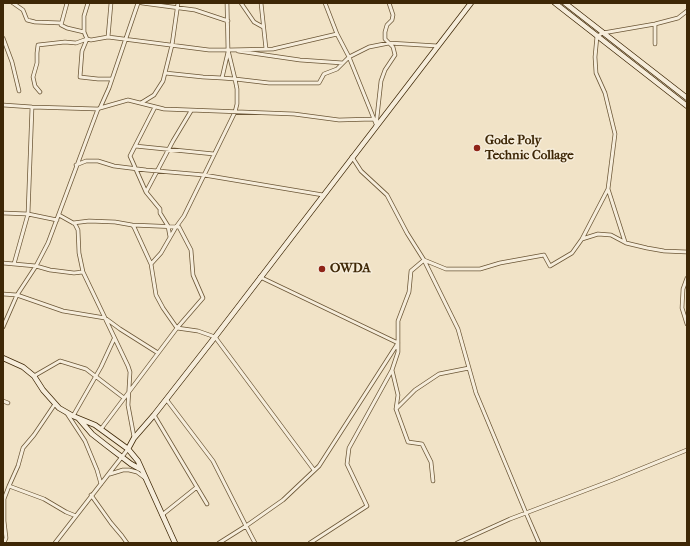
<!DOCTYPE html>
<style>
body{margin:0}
#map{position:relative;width:690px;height:546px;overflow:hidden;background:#f1e3c7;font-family:"IM FELL French Canon",serif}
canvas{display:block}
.frame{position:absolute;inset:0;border:4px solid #3e2706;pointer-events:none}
</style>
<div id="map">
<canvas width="690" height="546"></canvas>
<div class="frame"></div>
</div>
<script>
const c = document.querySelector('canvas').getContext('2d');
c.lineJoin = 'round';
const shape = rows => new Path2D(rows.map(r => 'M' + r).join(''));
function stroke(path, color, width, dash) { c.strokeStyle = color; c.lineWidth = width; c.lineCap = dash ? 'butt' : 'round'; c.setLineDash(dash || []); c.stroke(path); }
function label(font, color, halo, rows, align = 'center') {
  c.font = font + ' "IM FELL French Canon",serif'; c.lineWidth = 3; c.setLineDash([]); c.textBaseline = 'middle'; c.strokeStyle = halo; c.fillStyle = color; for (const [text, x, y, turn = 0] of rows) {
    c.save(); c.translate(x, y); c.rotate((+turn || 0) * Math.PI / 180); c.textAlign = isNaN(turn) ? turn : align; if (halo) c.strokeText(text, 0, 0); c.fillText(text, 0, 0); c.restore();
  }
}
const street = shape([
 [13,3,23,10,27,20,35,22,61,23],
 [67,3,61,25,67,28,84,32,87,39,91,40,108,37,209,50,228,50,273,49,337,34],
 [142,3,195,10,228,21],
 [227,3,228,50,235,79,269,83,319,83,324,74,337,69,343,63],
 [241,3,254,22,263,27],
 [261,3,266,49],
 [325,3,337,34,349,57,376,124],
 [655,24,655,44],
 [84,32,84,16,88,3],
 [108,37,111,3],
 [3,38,12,62,19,91],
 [238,51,300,60,343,63,349,57,369,47,389,43,438,46],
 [165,73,203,77,222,78,228,52],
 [40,92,35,86,33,77,37,63,37,53,38,45,65,42,76,43,87,39,82,51,80,77,98,79,112,79],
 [141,103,154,95,163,81,172,45,178,3],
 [3,105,32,107,98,109],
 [100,108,128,100,164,109,294,114,339,120,373,119],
 [376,126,381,81,385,70,395,55,393,47,385,39,385,32,387,25,392,20,393,15,389,3],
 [135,146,214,154],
 [352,157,361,171,387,195,407,233,424,260,458,329,476,393,526,513,539,543],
 [76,165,86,161,98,161,114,166,146,170,204,175,323,195],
 [608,189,625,242],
 [146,192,130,156,155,107],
 [3,213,28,214,57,220],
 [59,215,75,224,78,230,79,253,83,272,128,366,130,372,128,405,134,437],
 [73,223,89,221,115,222,132,225,134,227,151,264,156,295,163,308,177,328,198,331,215,337,314,470],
 [170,237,168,226,160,213,160,209,146,192,173,141,191,111],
 [582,239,608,189,615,134,605,93,596,73,595,57,597,36,603,33,655,24,678,18,687,11],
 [3,263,36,266,50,270,74,273,83,272],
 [14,264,28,214,32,107],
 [151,264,161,253,176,227,184,216,235,112,237,104,237,89,235,79,222,78],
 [687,278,683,289,682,308,687,324],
 [3,294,17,295,63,311,105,318,120,329,158,353],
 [3,327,17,295,36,266,48,243,98,109,100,108,109,88,138,3],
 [34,376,60,361,86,369,124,398],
 [166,399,213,461,246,526,283,500,319,466,398,343,260,277],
 [3,401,8,403],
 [396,409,415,390,439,374,469,368],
 [66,412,85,441,97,470,101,484],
 [154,415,207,504],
 [73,416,101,367,114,339],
 [101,429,177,328,203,298,193,275,191,250,179,227,132,225],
 [110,474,123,470,129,470,137,472,145,478],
 [433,481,431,462,422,444,408,442,396,409,398,395,392,370,398,352,398,321,409,292,411,271,424,260,446,269,480,269,500,263,544,255,550,266,572,253,582,239,598,234,611,235,626,243,647,248,664,251,687,252],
 [9,486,44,499,66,512,76,516],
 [91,495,111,523,122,536,127,543],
 [162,515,197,487],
 [4,543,6,538,4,521,4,499,9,486,18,466,23,448,34,435,55,404],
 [55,543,128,449],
 [219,543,246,526,255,543],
 [310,543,367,506,347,464,349,448,392,370],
 [457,543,510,519,613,480,687,450]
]);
const secondary = shape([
 [555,3,687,106],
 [565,3,687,98],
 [3,358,23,367,34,376,43,390,59,408,73,416,95,425,128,449,138,461,175,543],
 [79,419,92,434,106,445,131,464,142,470],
 [128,449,134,438,154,415,215,337,471,3]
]);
stroke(street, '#6b5636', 4.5);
stroke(secondary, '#3e2706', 6);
stroke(street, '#f6eddb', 3);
stroke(secondary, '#f6eddb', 4.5);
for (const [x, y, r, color] of [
 [477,148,4,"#8f2418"],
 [322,269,4,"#8f2418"]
]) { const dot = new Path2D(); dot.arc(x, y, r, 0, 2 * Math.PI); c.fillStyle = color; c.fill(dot); stroke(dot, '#f6eddb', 1.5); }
label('bold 13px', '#3e2706', '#f6eddb', [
 ["Gode Poly",485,141],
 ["Technic Collage",485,156],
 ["OWDA",330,269]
], 'left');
</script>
